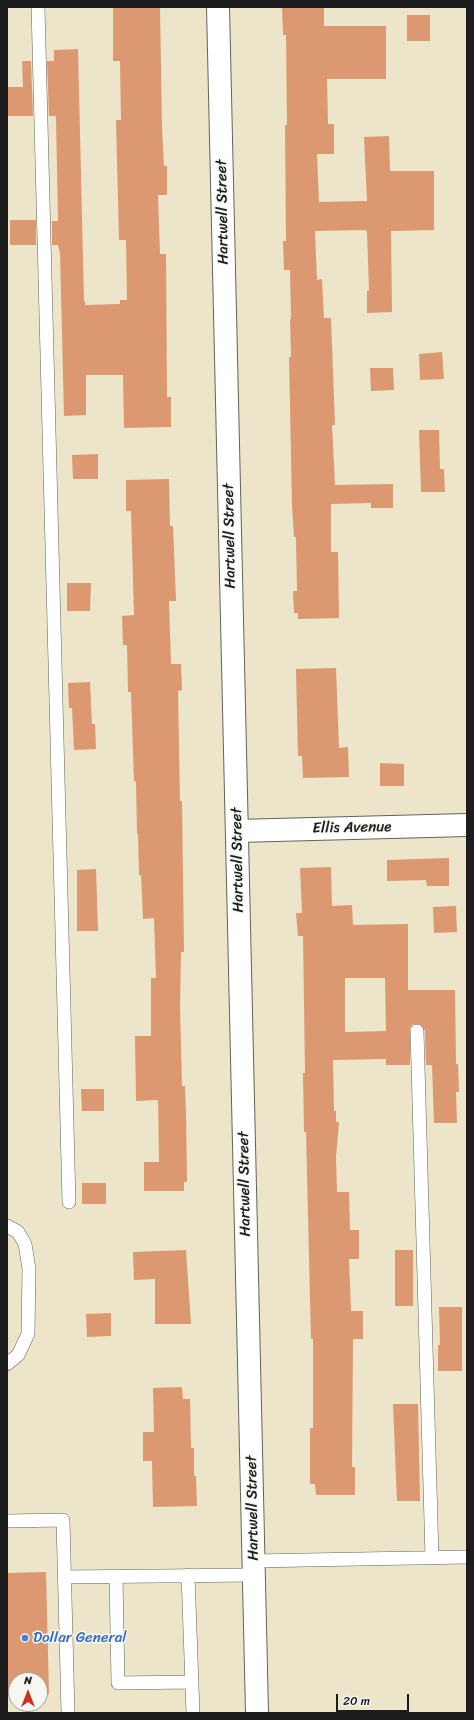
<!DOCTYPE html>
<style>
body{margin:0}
#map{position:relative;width:474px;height:1720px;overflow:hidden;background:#ede5c9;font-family:Sriracha,sans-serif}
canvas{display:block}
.frame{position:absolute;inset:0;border:8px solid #1c1c1c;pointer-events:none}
.north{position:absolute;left:8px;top:1672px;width:40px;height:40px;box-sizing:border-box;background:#f6f6f2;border:1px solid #9f9f9c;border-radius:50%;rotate:0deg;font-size:11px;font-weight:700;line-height:16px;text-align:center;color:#1c1c1c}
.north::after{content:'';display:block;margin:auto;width:14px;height:18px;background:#c8321e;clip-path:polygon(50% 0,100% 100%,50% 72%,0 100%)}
.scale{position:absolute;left:336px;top:1694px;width:73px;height:18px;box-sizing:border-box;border:2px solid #1c1c1c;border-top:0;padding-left:5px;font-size:12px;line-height:14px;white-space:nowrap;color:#1c1c1c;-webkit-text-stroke:3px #f6f6f2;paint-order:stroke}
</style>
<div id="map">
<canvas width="474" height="1720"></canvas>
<div class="frame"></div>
<div class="north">N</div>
<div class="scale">20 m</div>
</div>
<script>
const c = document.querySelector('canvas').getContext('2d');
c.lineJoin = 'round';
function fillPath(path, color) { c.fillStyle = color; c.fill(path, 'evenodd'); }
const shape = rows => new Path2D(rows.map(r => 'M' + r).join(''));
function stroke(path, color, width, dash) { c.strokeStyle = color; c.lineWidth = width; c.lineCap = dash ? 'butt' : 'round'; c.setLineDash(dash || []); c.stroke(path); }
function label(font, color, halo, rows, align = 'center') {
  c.font = font + ' Sriracha,sans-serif'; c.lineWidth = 3; c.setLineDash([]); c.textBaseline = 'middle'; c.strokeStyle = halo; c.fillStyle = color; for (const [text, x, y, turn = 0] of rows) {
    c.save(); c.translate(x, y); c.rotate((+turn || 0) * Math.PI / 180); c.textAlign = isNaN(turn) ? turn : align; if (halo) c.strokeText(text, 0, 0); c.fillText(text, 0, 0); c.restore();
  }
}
fillPath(shape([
 [113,7,160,7,162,128,164,166,167,166,167,195,158,195,160,254,166,254,167,397,171,397,171,427,124,428,123,375,86,375,86,415,64,416,60,253,58,245,52,245,52,221,58,221,56,117,55,116,49,116,47,61,54,61,54,50,78,49,84,301,85,301,85,305,120,304,120,300,127,300,126,240,119,240,116,120,121,120,120,61,113,61],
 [282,7,324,7,324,26,386,26,386,79,327,79,328,124,334,124,334,154,317,154,319,202,367,201,364,137,389,136,390,171,434,171,434,230,391,231,392,312,367,313,367,291,369,291,367,232,365,230,315,231,317,280,322,279,324,318,331,318,335,425,332,425,335,485,393,484,393,508,371,508,371,503,331,504,331,552,338,552,339,618,298,619,298,613,294,613,293,591,297,591,296,537,294,537,292,505,289,357,291,357,290,319,291,319,290,270,284,270,283,241,286,241,285,125,287,125,286,35,283,35],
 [407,15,430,15,430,41,407,41],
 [22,61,31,61,33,116,7,116,7,87,23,87],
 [10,220,36,220,36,245,10,245],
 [442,352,444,379,420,380,419,354],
 [370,368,393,368,394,390,371,391],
 [419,430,439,430,440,469,444,469,445,492,421,492],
 [98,454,98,479,73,479,72,455],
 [169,479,170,526,173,526,176,601,169,601,171,664,181,664,182,690,178,691,180,801,182,801,184,952,181,952,180,1007,182,1086,185,1086,186,1113,187,1182,184,1182,184,1191,144,1191,144,1162,159,1162,158,1100,136,1101,135,1036,151,1036,151,978,156,978,154,918,143,919,141,875,139,875,138,834,137,834,136,781,134,782,131,692,128,692,127,645,123,645,122,616,134,615,131,511,126,511,126,480],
 [67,583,91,583,90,611,67,611],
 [336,668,339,748,348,747,349,777,303,778,302,756,298,756,296,669],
 [90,682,92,724,95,724,96,749,74,750,72,708,69,708,68,683],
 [380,763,404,764,404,786,380,786],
 [449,858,449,886,427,886,426,880,387,881,387,860],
 [331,867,332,906,352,905,353,925,408,924,408,990,455,990,456,1064,458,1064,459,1092,456,1092,457,1123,434,1123,432,1065,426,1065,425,1031,420,1024,413,1024,410,1028,410,1065,386,1065,386,1059,333,1060,334,1111,336,1111,336,1122,339,1122,336,1157,337,1192,349,1192,350,1230,359,1230,359,1259,349,1259,351,1311,363,1311,363,1339,353,1339,352,1467,355,1467,355,1495,316,1495,315,1484,310,1484,310,1428,313,1428,313,1339,311,1339,306,1132,304,1132,303,1073,305,1073,303,936,298,936,296,913,302,913,300,868],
 [345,978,385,978,386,1031,345,1032],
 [96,869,98,931,77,931,77,870],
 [456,906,457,932,434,933,433,907],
 [81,1089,104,1089,104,1111,82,1111],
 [82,1183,106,1183,106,1204,82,1204],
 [186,1250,191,1324,155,1324,155,1279,134,1280,133,1252],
 [395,1250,413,1250,413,1306,395,1306],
 [439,1307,462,1307,462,1371,438,1371,438,1345,440,1345],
 [111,1313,111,1336,87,1337,86,1314],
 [182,1387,183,1399,190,1399,191,1448,194,1448,194,1476,196,1476,197,1506,153,1507,152,1461,143,1461,143,1432,154,1432,153,1388],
 [393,1404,418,1404,420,1501,397,1501],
 [46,1572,49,1694,40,1694,40,1680,16,1680,16,1695,7,1696,7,1573]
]), '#dc9870');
const lane = shape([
 [38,7,69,1202],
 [417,1031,432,1557],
 [7,1226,18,1232,25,1244,29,1269,28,1334,18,1355,7,1364],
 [7,1521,63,1520,68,1713],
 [254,1561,467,1557],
 [188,1575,193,1713],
 [116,1576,118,1683,192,1682],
 [64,1577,254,1575]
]);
const street = shape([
 [218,7,257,1713],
 [237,831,467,825]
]);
stroke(lane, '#656259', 14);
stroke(street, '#656259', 24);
stroke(lane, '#fff', 13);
stroke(street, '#fff', 22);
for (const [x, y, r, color] of [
 [25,1638,4,"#3f7fe0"]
]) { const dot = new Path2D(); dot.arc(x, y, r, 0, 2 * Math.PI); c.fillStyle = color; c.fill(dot); stroke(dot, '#f6f6f2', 1.5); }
label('15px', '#1c1c1c', '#f6f6f2', [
 ["Hartwell Street",223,212,-91],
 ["Hartwell Street",230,536,-91],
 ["Ellis Avenue",352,828,-1],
 ["Hartwell Street",238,860,-91],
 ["Hartwell Street",245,1184,-91],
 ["Hartwell Street",253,1508,-91]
]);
label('15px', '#366cbe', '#f6f6f2', [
 ["Dollar General",33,1638]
], 'left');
</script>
